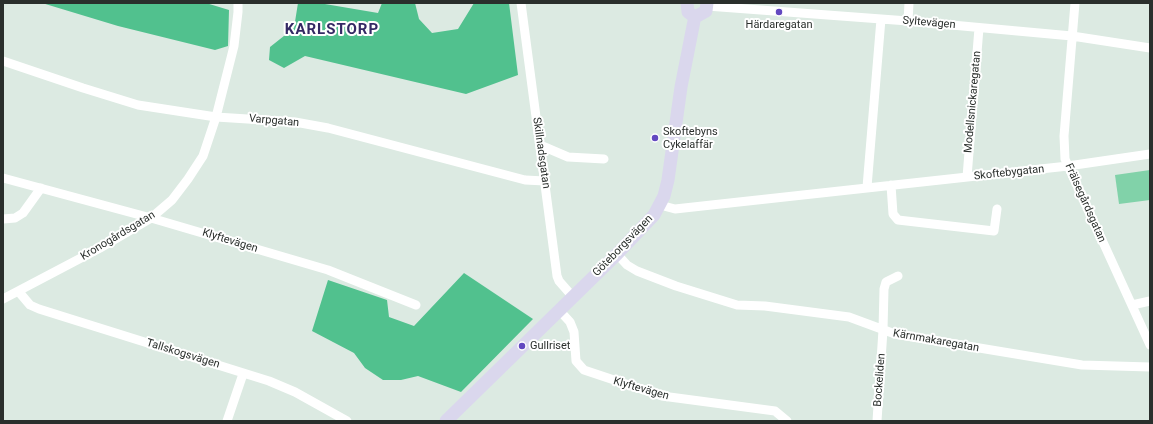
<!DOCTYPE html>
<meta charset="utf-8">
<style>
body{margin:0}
#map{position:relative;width:1153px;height:424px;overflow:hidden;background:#dceae2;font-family:Roboto,sans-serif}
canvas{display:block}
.frame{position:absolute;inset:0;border:4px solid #2a2f2c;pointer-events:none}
</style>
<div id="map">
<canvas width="1153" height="424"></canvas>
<div class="frame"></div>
</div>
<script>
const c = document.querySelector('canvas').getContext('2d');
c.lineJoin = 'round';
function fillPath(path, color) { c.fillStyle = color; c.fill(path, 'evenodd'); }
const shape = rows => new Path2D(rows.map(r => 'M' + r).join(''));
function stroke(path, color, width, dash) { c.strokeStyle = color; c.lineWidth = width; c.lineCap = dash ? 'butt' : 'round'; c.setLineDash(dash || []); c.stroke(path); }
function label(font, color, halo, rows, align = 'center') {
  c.font = font + ' Roboto,sans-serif'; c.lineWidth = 4; c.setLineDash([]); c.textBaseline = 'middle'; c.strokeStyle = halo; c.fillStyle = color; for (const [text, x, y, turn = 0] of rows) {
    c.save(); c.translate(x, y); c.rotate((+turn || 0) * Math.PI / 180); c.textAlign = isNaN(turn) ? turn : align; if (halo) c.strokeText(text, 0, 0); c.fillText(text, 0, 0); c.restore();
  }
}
fillPath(shape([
 [1150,170,1150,200,1119,204,1115,175]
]), '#81d2a9');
fillPath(shape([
 [42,3,206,3,229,10,228,46,215,50,118,26],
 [298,3,319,3,378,13,382,3,415,3,419,19,432,33,458,29,474,3,509,3,518,75,466,94,305,56,284,68,269,60,270,47,294,28],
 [464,273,533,319,461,392,418,376,401,380,383,380,365,368,354,353,312,331,328,280,387,300,389,317,414,326]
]), '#51c18e');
stroke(shape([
 [521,3,557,276,559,281,573,297],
 [1075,3,1064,136,1065,159,1150,345],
 [707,6,908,21,1072,36,1150,48],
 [908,21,909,3],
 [3,61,83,88,138,105,216,117,295,122,328,128,525,180,545,181],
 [540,145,568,157,604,159],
 [967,177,979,28],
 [3,178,151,218,328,270,416,305],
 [891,185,893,214,898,220,994,231,997,209],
 [867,187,881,19],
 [660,205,675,209,1068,166,1150,154],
 [3,219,15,218,23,213,41,188],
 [617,254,627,265,637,271,676,286,737,305,765,306,849,317,895,334,1082,365,1150,367],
 [19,292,30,305,39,309,269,381,295,392,347,421],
 [3,299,100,248,151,218,172,200,188,179,203,156,216,117,234,46,238,12,238,3],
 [1132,305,1150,301],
 [559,310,570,322,574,332,576,361,584,370,662,396,775,411,787,421],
 [227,421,243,374],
 [877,421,883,330,884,289,886,282,898,276]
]), '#fff', 9);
stroke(shape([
 [687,3,688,12,692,15,697,16,706,11,707,3],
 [446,421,617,254,654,215,664,196,668,180,681,87,695,16]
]), '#dad7ed', 13);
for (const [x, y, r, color] of [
 [779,12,4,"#6248c0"],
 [655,138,4,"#6248c0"],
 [522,346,4,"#6248c0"]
]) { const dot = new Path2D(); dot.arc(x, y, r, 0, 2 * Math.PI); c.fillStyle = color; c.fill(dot); stroke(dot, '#fff', 1.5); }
label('11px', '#2a2f2c', '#fff', [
 ["Syltevägen",929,23,5],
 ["Modellsnickaregatan",973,102,-85],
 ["Varpgatan",274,121,5],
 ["Skillnadsgatan",541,153,82],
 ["Skoftebygatan",1009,173,-6],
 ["Frälsegårdsgatan",1085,203,66],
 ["Kronogårdsgatan",118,236,-31],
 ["Klyftevägen",230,241,17],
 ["Göteborgsvägen",623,246,-46],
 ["Kärnmakaregatan",936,341,10],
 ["Tallskogsvägen",183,354,17],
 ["Bockeliden",880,380,-86],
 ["Klyftevägen",641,389,16]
]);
label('11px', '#2a2f2c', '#fff', [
 ["Härdaregatan",779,25,"center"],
 ["Skoftebyns",663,132],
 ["Cykelaffär",663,145],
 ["Gullriset",530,346]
], 'left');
c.letterSpacing = '1px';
label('bold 15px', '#342964', '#fff', [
 ["KARLSTORP",332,30]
]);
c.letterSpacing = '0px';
</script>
